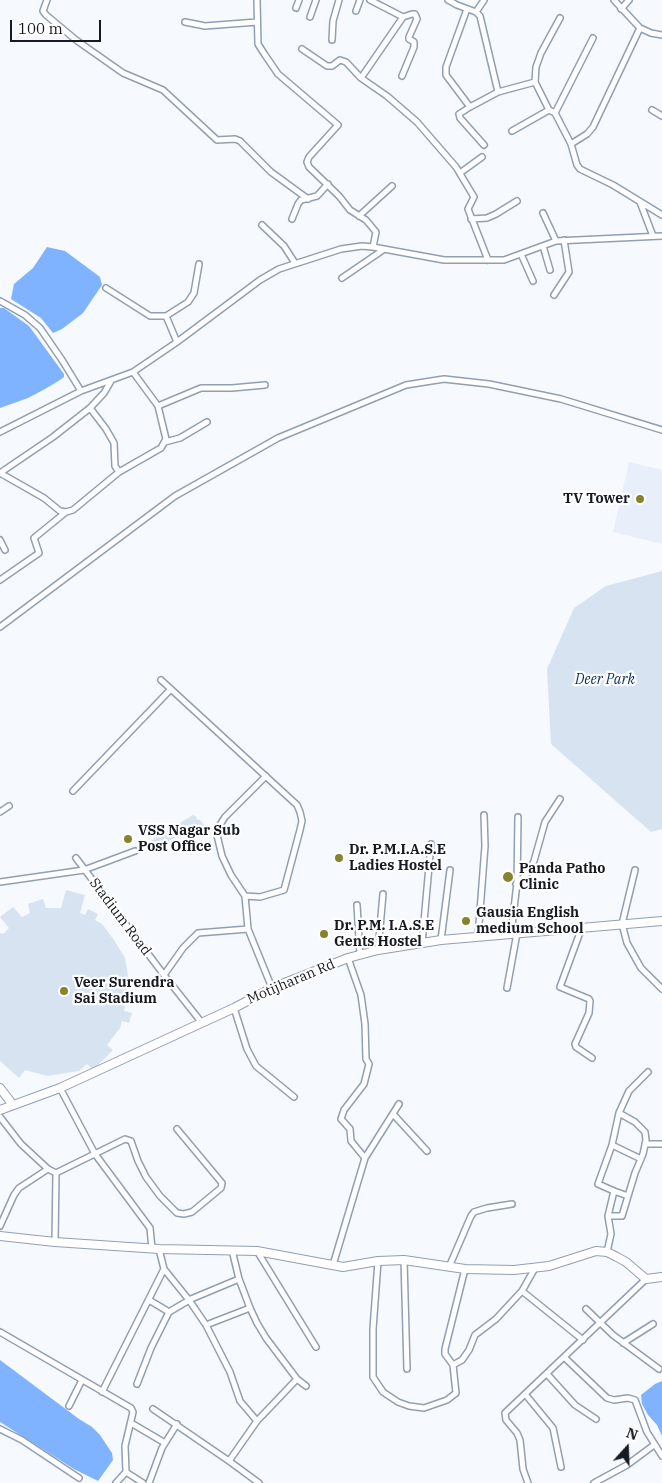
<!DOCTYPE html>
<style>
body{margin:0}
#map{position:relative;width:662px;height:1483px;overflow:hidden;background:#f6f9fd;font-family:"IBM Plex Serif",serif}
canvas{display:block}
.north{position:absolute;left:602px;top:1423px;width:50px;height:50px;-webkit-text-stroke:4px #fff;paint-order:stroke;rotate:20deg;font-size:14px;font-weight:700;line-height:20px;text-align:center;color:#161b23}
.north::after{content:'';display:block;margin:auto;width:18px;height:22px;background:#161b23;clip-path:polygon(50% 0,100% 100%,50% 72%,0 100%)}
.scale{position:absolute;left:10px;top:20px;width:91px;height:22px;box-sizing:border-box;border:2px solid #161b23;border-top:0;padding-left:6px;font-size:15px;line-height:18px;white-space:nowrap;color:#161b23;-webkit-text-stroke:4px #fff;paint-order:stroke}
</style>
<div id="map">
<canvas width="662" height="1483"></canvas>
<div class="north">N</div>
<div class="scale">100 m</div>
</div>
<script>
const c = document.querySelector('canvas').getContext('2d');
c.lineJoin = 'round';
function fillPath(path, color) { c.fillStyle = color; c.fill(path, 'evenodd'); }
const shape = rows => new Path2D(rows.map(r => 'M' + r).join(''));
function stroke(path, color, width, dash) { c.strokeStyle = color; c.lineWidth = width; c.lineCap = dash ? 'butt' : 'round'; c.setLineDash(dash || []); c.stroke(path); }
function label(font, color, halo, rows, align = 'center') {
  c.font = font + ' "IBM Plex Serif",serif'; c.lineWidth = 4.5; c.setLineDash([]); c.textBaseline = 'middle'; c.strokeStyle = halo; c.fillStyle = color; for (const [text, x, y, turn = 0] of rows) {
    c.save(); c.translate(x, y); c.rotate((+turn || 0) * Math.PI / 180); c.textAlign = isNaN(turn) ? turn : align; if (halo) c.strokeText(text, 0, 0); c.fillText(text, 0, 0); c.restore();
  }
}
fillPath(shape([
 [629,462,662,470,662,544,613,532]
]), '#e8effb');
fillPath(shape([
 [662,571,662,829,651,832,551,744,547,669,574,608,606,586],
 [193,815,197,817,196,819,200,820,204,825,194,829,194,833,190,835,183,833,153,850,149,842],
 [66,890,85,895,80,913,85,915,88,909,98,914,95,920,102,924,114,940,125,958,129,981,124,1011,132,1013,129,1023,122,1021,120,1028,107,1045,113,1050,93,1070,87,1064,79,1071,47,1076,25,1070,19,1078,0,1061,0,933,3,934,9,928,0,917,13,907,22,917,30,913,28,904,43,899,46,908,61,908]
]), '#d8e3f2');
fillPath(shape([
 [47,247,65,251,100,277,102,285,83,313,62,329,53,333,41,318,11,299,14,284,33,268],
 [0,308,4,308,29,326,64,374,64,377,60,380,45,389,28,398,0,408],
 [0,1360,79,1419,92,1427,100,1435,112,1453,113,1460,98,1481,74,1469,0,1422],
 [662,1381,662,1436,657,1425,648,1415,642,1404,641,1395,655,1384]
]), '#7fb2ff');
const street = shape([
 [47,0,43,11,46,15,76,40,123,73,163,90,217,140,235,139,240,141,271,172,308,199],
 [257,0,258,44,265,55,278,74,338,125,309,157,307,162,309,167,339,196,350,210,366,220,376,232,373,247],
 [448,0,457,5,476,12],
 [484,0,476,12,480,16,498,92],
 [614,0,640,28,651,33,662,35],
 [296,8,299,0],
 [467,9,446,67,446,75,470,107,459,114,460,118,484,145],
 [621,9,629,0],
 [356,11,360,0],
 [310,17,316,0],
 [560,18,541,53,536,67,535,82,549,110,555,113,571,144,577,165,580,169,613,185,662,215],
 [185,22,205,26,257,22],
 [332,40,333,21,339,0],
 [302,49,327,66,332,66,340,60,346,62,361,78,387,96,417,122,456,167,474,197,468,209,488,260],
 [402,76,414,47,414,42,409,39,409,37,417,19,415,14,412,14,403,17],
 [361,78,403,17,370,0],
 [470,107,498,92,535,82],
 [652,110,662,116],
 [555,113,593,38],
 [512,131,549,110],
 [571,144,587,134,593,127,640,28],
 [460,173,482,157],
 [640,202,653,236],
 [543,213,556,241],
 [359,216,392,186],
 [292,219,298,204,301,200,317,196,328,184],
 [471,219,487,218,496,214,517,201],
 [262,225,284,246,295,263],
 [543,246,550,270],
 [521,254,533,281],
 [342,278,383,250],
 [106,288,150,316,166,316,188,302,194,293,199,264],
 [554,295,569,272,564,240],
 [0,301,25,315,40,328,62,360,81,391],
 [166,316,177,342],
 [158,406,201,388,232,388,265,385],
 [90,408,106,429,114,443,115,466,119,472],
 [0,432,81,391,133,372,177,342,260,280,279,269,341,249,362,246,373,247,444,260,504,260,556,241,662,236],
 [165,442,180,438,207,422],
 [0,473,44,498,60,511,66,512,73,510,119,472,161,448,166,439,158,406,133,372],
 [0,473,53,437,90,408,104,393,111,381],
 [0,540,5,550],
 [0,580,39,553,34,538,66,512],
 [0,627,175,496,278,438,406,385,444,379,489,384,561,399,662,430],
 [161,680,297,805,300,812,302,821,300,830,284,890,260,897,245,896],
 [266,776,225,817,216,831,222,856,231,875,245,896,248,929,272,988],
 [73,791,171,689],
 [0,812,9,806],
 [76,858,164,975,202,1023],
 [635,870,622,924,627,943,641,968,662,989],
 [0,882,84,870,135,851],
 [516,884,528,873,534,861,545,822,560,799],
 [357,905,360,955],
 [582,927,560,987,589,999,590,1001,589,1013,575,1044,576,1047,592,1058],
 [511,934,517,883,518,817],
 [478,937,485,846,484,815],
 [441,940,450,870],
 [422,944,431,844],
 [378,950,383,894],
 [348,958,361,995,365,1024,366,1059,369,1064,364,1084,344,1110,341,1119,350,1129,351,1141,365,1158],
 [164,975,183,948,198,933,248,929],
 [507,988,517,933],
 [234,1008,247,1049,256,1066,294,1097],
 [60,1088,95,1154,150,1228,152,1249],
 [393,1114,427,1151],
 [0,1117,21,1144,48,1169,56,1173,55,1242],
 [645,1144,662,1144],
 [612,1145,619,1113],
 [56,1173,125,1139,131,1141,138,1161,146,1177,160,1196,177,1213,184,1214,192,1212,221,1188,222,1183,177,1129],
 [614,1191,598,1184,612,1145,641,1159],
 [608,1216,614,1191,628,1196],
 [0,1226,14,1195,19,1188,48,1169],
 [232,1250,239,1279,250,1308,257,1323,266,1338,297,1379,306,1386],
 [257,1251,316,1347],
 [607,1252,611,1234,608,1216,622,1216,635,1173,643,1154,646,1140,645,1132,635,1122,619,1113,629,1091,648,1072],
 [404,1260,407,1369],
 [378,1261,373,1329,373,1377,383,1392,398,1402,409,1406,424,1408,447,1400,456,1393,453,1365],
 [333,1265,365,1158,399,1104],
 [449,1267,471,1216,474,1212,487,1208,512,1204],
 [164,1269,189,1300,206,1325,250,1308],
 [465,1269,445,1349,445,1354,453,1365,462,1360,469,1350,475,1335,496,1319,522,1291,535,1268],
 [522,1291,583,1340],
 [149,1300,169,1312,191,1299,239,1279],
 [586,1309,613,1335,659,1369],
 [206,1325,230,1372,240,1401,257,1421],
 [0,1332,131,1408,133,1412,125,1446,126,1472,116,1483],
 [623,1343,653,1324],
 [564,1357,607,1398,614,1400,628,1398,635,1400,647,1432,662,1456],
 [547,1374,575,1405,596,1419],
 [137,1384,151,1348,169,1312],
 [102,1392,164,1269,159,1249],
 [525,1394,553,1428,561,1467],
 [69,1406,82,1380],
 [153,1409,229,1461,259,1483],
 [131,1423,165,1443],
 [0,1429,22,1440,79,1478],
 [229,1461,257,1421,297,1379],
 [126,1472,143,1483],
 [149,1483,162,1448,177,1424],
 [528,1483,523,1469,520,1440,517,1433,506,1420,505,1413,646,1279],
 [594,1483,627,1465,654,1445]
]);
const secondary = shape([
 [0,1088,13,1105],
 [0,1110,60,1088,234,1008,272,988,348,958,378,950,441,940,662,921],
 [0,1236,55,1242,159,1249,257,1251,343,1267,378,1261,404,1260,465,1269,514,1270,549,1266,596,1251,607,1252,617,1257,626,1262,646,1279,662,1277]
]);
stroke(street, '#919fb3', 8);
stroke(secondary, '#919fb3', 10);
stroke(street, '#fff', 5);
stroke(secondary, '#fff', 8);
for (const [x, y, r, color] of [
 [640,499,5,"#85832c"],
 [128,839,5,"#85832c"],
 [339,858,5,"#85832c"],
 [508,877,6,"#85832c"],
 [466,921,5,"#85832c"],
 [324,934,5,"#85832c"],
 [64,991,5,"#85832c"]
]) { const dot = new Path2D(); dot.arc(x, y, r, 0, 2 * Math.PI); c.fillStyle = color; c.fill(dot); stroke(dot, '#fff', 2); }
label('bold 14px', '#161b23', '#fff', [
 ["TV Tower",630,499,"right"],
 ["VSS Nagar Sub",138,831],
 ["Post Office",138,847],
 ["Dr. P.M.I.A.S.E",349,850],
 ["Ladies Hostel",349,866],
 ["Panda Patho",519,869],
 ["Clinic",519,885],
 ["Gausia English",476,913],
 ["medium School",476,929],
 ["Dr. P.M. I.A.S.E",334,926],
 ["Gents Hostel",334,942],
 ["Veer Surendra",74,983],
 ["Sai Stadium",74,999]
], 'left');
label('italic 14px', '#0c2d5b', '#fff', [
 ["Deer Park",605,680]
]);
label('14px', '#161b23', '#fff', [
 ["Stadium Road",120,917,53],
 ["Motijharan Rd",291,982,-23]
]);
</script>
